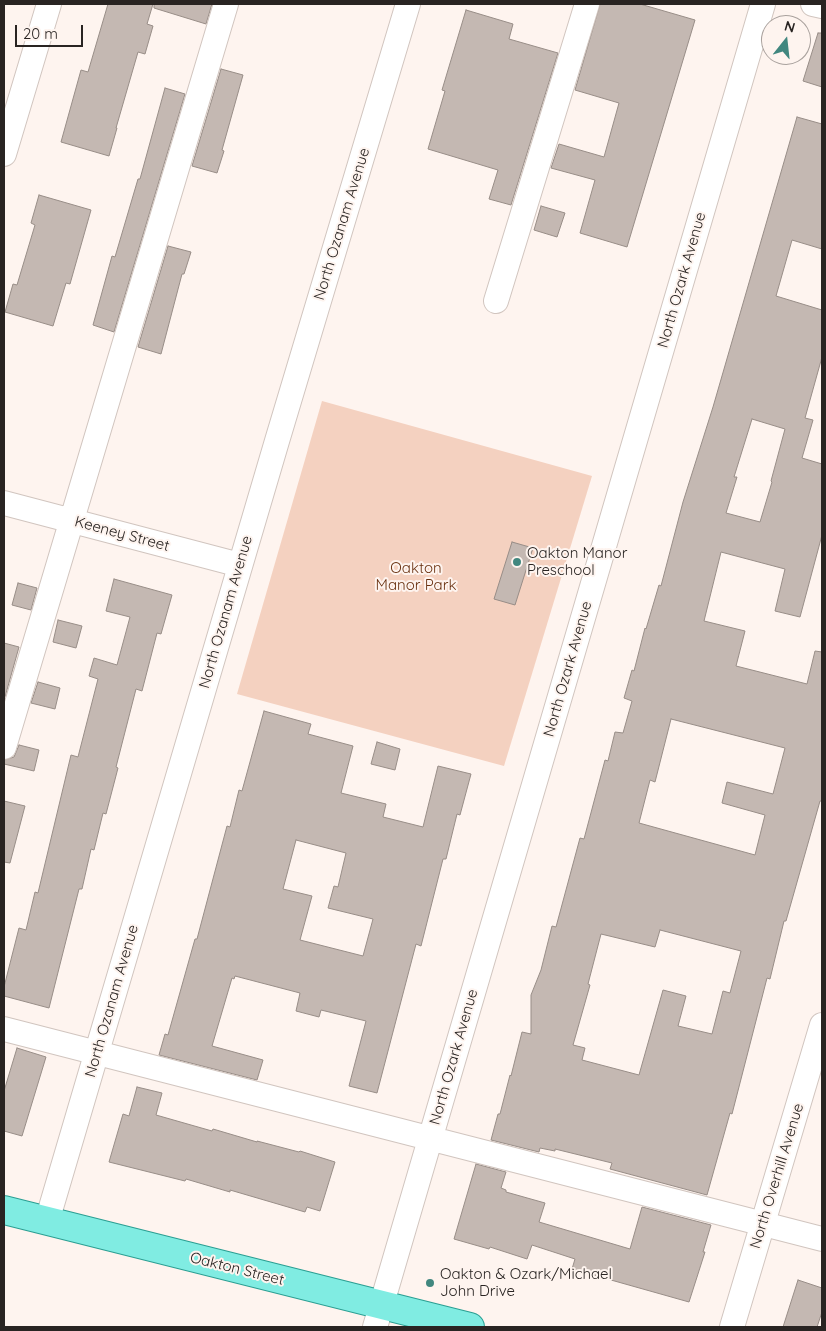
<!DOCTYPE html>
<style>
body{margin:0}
#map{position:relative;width:826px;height:1331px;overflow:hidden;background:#fef4ef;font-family:Quicksand,sans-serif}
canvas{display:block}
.frame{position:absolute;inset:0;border:5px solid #292422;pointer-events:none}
.north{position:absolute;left:761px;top:15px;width:50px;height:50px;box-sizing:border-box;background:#fef4ef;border:1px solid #a9a19d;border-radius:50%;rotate:16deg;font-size:14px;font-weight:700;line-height:20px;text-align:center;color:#292422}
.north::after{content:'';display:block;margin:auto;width:18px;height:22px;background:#41877f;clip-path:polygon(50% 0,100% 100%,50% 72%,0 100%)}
.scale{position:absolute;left:15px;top:25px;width:68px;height:22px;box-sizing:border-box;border:2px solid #292422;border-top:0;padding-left:6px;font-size:15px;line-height:18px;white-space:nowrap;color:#292422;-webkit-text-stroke:4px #fef4ef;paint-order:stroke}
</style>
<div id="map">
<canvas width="826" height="1331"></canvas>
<div class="frame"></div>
<div class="north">N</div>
<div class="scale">20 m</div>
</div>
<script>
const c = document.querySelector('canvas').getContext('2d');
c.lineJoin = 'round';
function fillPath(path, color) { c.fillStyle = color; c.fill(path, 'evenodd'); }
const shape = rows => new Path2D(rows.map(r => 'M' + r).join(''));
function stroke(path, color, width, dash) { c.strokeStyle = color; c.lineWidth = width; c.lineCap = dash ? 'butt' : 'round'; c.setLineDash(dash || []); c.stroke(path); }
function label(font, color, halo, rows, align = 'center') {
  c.font = font + ' Quicksand,sans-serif'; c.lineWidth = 4; c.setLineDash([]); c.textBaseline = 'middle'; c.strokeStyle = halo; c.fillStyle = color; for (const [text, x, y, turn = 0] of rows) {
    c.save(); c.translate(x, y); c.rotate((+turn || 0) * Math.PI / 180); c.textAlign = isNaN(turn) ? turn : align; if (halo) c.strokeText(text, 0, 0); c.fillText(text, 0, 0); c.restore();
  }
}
fillPath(shape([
 [322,401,592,476,504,766,237,694]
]), '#f4d1c0');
const building = shape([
 [108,4,153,4,147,24,153,26,145,54,138,52,116,128,117,128,109,156,61,142,81,70,88,72,108,4],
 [154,4,212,4,206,24,154,8,154,4],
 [600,4,640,4,695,20,627,247,580,233,595,180,551,168,559,144,604,157,619,103,575,90,600,4],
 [466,10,513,24,509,39,558,53,511,205,489,199,498,170,428,149,445,91,442,90,466,10],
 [818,33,822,33,822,87,803,81,818,33],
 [221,69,243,75,222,150,224,151,217,173,192,166,221,69],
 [165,88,185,94,114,332,93,325,112,256,115,257,138,179,140,179,165,88],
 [797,117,822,124,822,249,792,240,776,296,822,310,822,357,805,418,813,420,802,458,822,464,822,535,800,617,775,611,785,569,721,552,704,621,745,631,736,666,807,684,815,651,822,652,822,801,820,801,786,921,784,921,770,979,767,978,732,1114,730,1113,707,1195,610,1169,612,1163,555,1149,555,1151,540,1148,539,1152,491,1140,498,1114,500,1114,510,1075,511,1076,522,1032,531,1034,531,995,541,970,552,926,556,927,580,838,584,839,605,760,608,761,615,732,623,733,632,701,624,698,632,670,634,671,645,628,646,629,659,585,661,586,683,502,713,407,797,117],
 [752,419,785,429,771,481,772,482,760,522,726,513,737,477,734,477,752,419],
 [671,719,785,748,773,794,727,782,722,803,765,815,755,855,639,823,650,780,655,782,671,719],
 [660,930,741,951,730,993,723,991,712,1034,678,1026,686,996,663,990,639,1075,582,1060,585,1048,573,1045,590,985,588,984,601,934,655,947,660,930],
 [39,195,91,210,70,284,66,283,53,326,5,312,13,284,17,285,35,225,31,223,39,195],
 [541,206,565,213,557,237,534,230,541,206],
 [168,246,191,252,184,274,182,274,161,354,138,347,168,246],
 [512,542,533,548,515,605,494,599,512,542],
 [114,579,172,595,161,634,157,633,142,691,136,689,116,767,118,768,106,814,103,813,94,850,91,849,82,889,79,889,49,1008,4,996,4,987,19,928,26,930,35,892,38,893,71,755,78,757,98,679,89,676,94,658,117,665,130,617,106,611,114,579],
 [18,583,37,588,31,610,12,605,18,583],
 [58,620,82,626,76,648,53,642,58,620],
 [4,643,19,647,5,697,4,697,4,643],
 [38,682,60,688,55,709,31,703,38,682],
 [264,711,311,724,308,734,353,746,341,793,386,804,383,817,423,827,438,766,471,774,460,815,457,814,446,859,443,859,421,946,416,944,377,1093,349,1086,366,1021,321,1010,319,1017,296,1011,300,993,235,976,234,979,232,978,212,1046,263,1060,257,1080,159,1055,165,1034,168,1035,195,939,197,939,227,826,230,827,239,790,242,791,264,711],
 [296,840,346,853,338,887,334,886,328,908,373,919,363,956,300,940,312,896,283,889,296,840],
 [377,742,400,749,395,770,371,764,377,742],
 [19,745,39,750,34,771,4,764,4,760,14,757,19,745],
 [4,801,25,806,10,863,4,862,4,801],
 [17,1048,46,1057,22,1136,4,1131,4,1091,17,1048],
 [137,1087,162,1093,156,1115,212,1131,213,1129,257,1142,257,1141,299,1152,300,1151,335,1162,320,1211,307,1207,305,1212,230,1190,230,1192,186,1179,185,1181,109,1162,123,1114,129,1116,137,1087],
 [476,1164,506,1172,501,1188,506,1190,506,1192,545,1203,539,1222,630,1249,642,1207,711,1225,703,1252,705,1252,689,1302,572,1269,575,1259,532,1245,527,1259,490,1247,489,1249,454,1239,476,1164],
 [798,1280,822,1288,822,1312,817,1327,783,1327,798,1280]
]);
fillPath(building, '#c4b8b2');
stroke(building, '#988d87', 1);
const minor = shape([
 [813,4,822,6],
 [4,154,49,4],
 [496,301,587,4],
 [4,503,240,565],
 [4,747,226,4],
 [4,1029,822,1239],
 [47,1221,277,441,408,4],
 [375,1327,763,4],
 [732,1327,822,1025]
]);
const major = shape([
 [4,1210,470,1327]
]);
stroke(minor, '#d1c5bf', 26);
stroke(major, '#2a9e92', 30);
stroke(minor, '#fff', 24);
stroke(major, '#80ece2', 28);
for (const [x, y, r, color] of [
 [517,562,5,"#41877f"],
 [430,1283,5,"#41877f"]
]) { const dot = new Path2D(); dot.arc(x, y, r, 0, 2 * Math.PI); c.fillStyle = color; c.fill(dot); stroke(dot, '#fef4ef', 2); }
label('15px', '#292422', '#fef4ef', [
 ["North Ozanam Avenue",342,224,-73],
 ["North Ozark Avenue",682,280,-74],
 ["Keeney Street",122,534,15],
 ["North Ozanam Avenue",226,612,-74],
 ["North Ozark Avenue",568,669,-74],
 ["North Ozanam Avenue",112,1001,-74],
 ["North Ozark Avenue",454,1057,-74],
 ["North Overhill Avenue",777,1176,-73],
 ["Oakton Street",237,1269,14]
]);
label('15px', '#292422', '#fef4ef', [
 ["Oakton Manor",527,553],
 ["Preschool",527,570],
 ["Oakton & Ozark/Michael",440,1274],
 ["John Drive",440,1291]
], 'left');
label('15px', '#69300f', '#fef4ef', [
 ["Oakton",416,568],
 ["Manor Park",416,585]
]);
</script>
